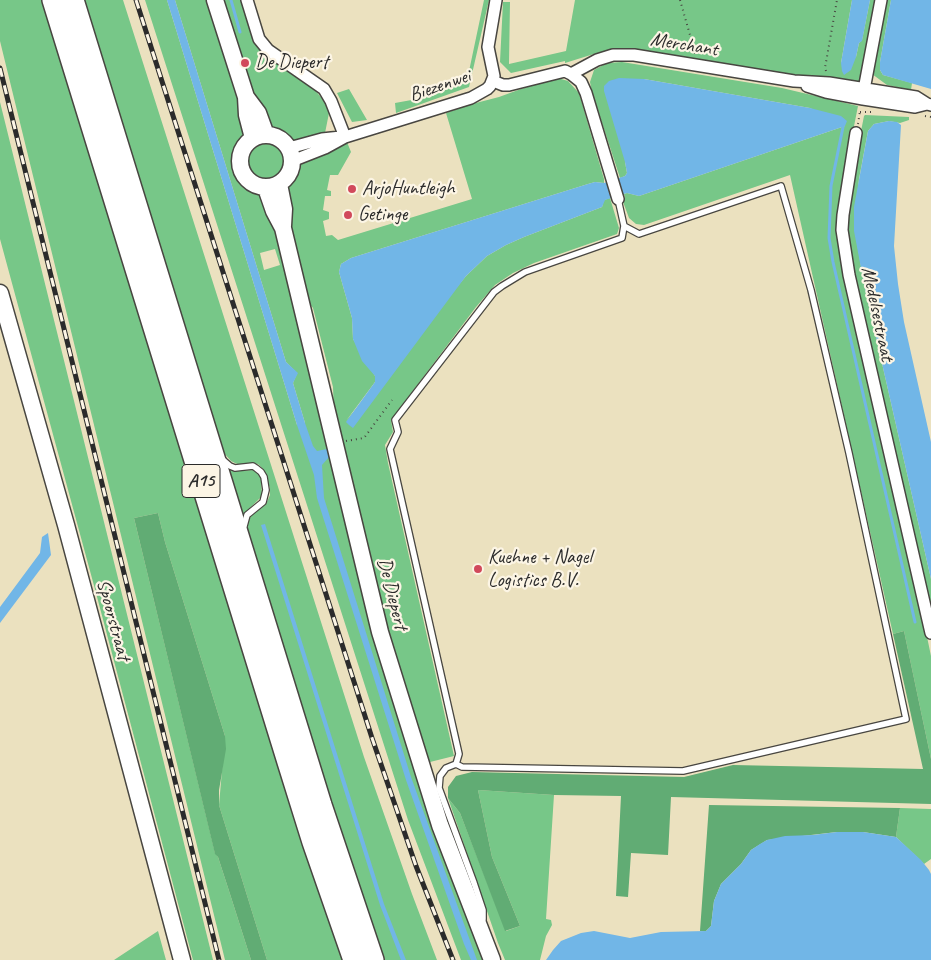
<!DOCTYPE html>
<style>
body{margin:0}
canvas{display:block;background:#ebe1bf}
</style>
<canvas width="931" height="960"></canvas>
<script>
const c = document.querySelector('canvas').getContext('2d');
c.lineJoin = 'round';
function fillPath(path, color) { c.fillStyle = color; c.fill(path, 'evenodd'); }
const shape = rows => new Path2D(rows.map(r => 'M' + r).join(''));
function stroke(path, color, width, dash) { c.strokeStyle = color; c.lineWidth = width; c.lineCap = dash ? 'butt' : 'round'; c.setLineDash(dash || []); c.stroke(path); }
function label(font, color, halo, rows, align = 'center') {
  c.font = font + ' Caveat,sans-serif'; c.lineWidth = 4.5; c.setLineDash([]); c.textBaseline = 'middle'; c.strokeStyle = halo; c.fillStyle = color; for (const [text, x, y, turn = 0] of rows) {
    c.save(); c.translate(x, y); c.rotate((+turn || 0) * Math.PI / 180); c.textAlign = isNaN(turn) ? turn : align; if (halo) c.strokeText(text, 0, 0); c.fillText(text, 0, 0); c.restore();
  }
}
fillPath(shape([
 [0,0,43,0,343,960,267,960,219,805,225,736,165,542,158,513,134,518,215,853,218,857,230,894,251,960,225,960,0,41],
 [83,0,123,0,364,757,412,894,437,960,385,960,342,839,246,525,252,514,266,504,270,495,270,488,263,469,258,464,251,463,240,465,235,463,231,461,223,452],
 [145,0,167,0,297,425,305,423,293,383,297,373,286,362,175,0,208,0,244,121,243,135,232,158,232,171,246,189,259,194,268,207,282,259,330,449,486,960,461,960,408,820],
 [275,249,280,265,264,270,260,253],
 [221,0,243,0,257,46,314,89,325,102,329,113,325,133,309,139,294,140,279,132,265,119,238,55],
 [484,0,489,0,469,87,396,113,395,103,428,97,468,76],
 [575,0,852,0,841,63,856,57,859,43,862,40,870,0,877,0,862,83,839,82,621,50,597,53,565,63,565,61,511,73,500,62,503,2,510,2,509,64,566,51],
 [885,0,891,0,880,62,880,70,883,75,912,83,911,90,887,85,872,74],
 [622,62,782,88,858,106,842,187,839,214,931,656,931,759,904,631,893,634,790,175,644,225,636,224,629,218,622,199,625,198,624,194,627,193,639,196,845,126,810,108,644,79,625,162,627,173,625,176,620,178,592,92,590,82,594,70,607,63],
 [558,78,568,81,579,93,604,179,604,183,595,182,588,184,351,258,341,264,339,272,352,318,353,339,375,376,375,382,346,421,466,276,487,256,506,245,524,237,602,207,604,200,610,198,619,228,617,234,534,263,513,273,495,285,476,307,391,420,393,432,385,445,388,463,454,756,426,763,397,668,334,415,333,387,313,308,304,297,286,202,287,187,303,162,347,142,351,152,338,175,330,175,327,190,331,191,331,196,325,196,323,210,329,212,329,219,323,221,326,236,332,235,338,240,472,199,446,113,472,104,499,97,521,89],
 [349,89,367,120,352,122,337,93],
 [0,102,104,522,213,960,193,960,96,593,0,239],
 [865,115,909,117,909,120,900,123,889,121,874,124,868,131,859,179,854,225,864,284,931,579,931,620,851,269,847,231,849,192,864,116],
 '248 162a18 18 0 1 1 36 0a18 18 0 1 1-36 0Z',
 [228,468,237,471,253,470,259,474,261,479,262,496,243,515],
 [478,790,554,795,546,919,551,920,552,925,546,936,540,960,505,960,498,943,448,798,460,813,506,931,520,926,492,857],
 [900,808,931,809,931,859,924,864,896,837],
 [158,931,166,960,114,960]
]), '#77c788');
fillPath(shape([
 [158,513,165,542,225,736,226,749,219,790,219,805,267,960,251,960,230,894,218,857,215,854,134,518],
 [904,631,931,759,931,804,671,797,668,855,631,853,628,897,616,896,621,796,554,795,478,790,492,857,520,926,505,931,460,813,448,798,448,787,456,776,472,772,684,777,733,765,923,769,893,634],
 [709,805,900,808,896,837,863,832,837,832,767,840,751,850,741,864,721,884,714,901,711,926,706,931,700,931]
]), '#61ac74');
fillPath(shape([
 [167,0,175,0,286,362,298,373,293,383,305,423,313,446,317,451,327,449,330,456,322,465,324,498,411,777,477,960,471,960,464,944,406,780,317,498,314,475,297,425],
 [852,0,870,0,862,41,859,43,856,57,851,70,844,75,842,71,841,63],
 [891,0,931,0,931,89,883,75,880,70,880,62],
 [619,78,644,79,810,108,841,116,847,121,845,126,639,196,627,193,605,200,602,207,524,237,506,245,487,256,466,276,353,428,349,425,346,422,375,382,375,376,362,361,353,339,352,318,339,272,341,264,351,258,588,184,595,182,604,183,625,176,627,173,625,162,604,91,604,86,609,81],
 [889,121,897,122,901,125,894,246,898,284,904,322,931,442,931,579,864,284,854,231,854,207,868,131,874,124],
 [265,524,384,904,406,960,401,960,380,905,261,525],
 [48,533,51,555,0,623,0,607,40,553,42,537],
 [837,832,863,832,896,837,921,860,929,870,931,874,931,960,546,960,553,950,561,941,581,933,594,931,630,938,661,932,706,931,711,926,714,901,721,884,741,864,751,850,760,844,767,840,785,836,813,835]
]), '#71b6e7');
stroke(shape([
 [231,0,240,32],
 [843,127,831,186,829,238,833,262,915,622]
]), '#71b6e7', 3);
const lane = shape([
 [222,459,230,466,235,468,253,466,256,468,261,472,264,477,266,490,263,502,247,515,244,526],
 [456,764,459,754,390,449,398,432,395,420,494,292,502,286,525,272,622,238,624,226],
 [483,919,483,910,474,883,439,788,440,776,446,768,456,764,462,767,683,771,906,719,849,453,811,290,781,186,639,234,624,226,618,199]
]);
const street = shape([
 [247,0,259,39,268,50,324,89,331,101,345,137],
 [571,74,581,82,586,93,618,199],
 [493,81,503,85,509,85,565,71,571,74,597,60,613,55,634,55,794,81,829,83,916,97,927,104,931,105],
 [807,86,826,92,863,99,915,107,927,104],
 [863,95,881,0],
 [856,133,843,215,842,230,849,275,931,633],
 [289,148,322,139,341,137],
 [292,161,325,148,345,137,471,98,487,89,490,86,494,76,488,47,496,0]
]);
const secondary = shape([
 [215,0,246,97,247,115,253,138],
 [246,97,258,113,266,135],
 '240 161a26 26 0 1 1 52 0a26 26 0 1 1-52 0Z',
 [279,184,284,209,283,226],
 [266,188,274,211,283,228,380,632,440,825,492,960],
 [0,293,66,525,182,960]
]);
const highway = shape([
 [53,0,288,762,313,842,354,960],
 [73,0,321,805,373,960]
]);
stroke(lane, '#484641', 8);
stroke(street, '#484641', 14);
stroke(secondary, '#484641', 19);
stroke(highway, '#484641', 24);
stroke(shape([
 [680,0,696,56],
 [826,71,825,68,837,0],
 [860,112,875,112],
 [925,116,931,117],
 [858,124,860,111],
 [346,441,364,438,392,400]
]), '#484641', 2, [1, 4]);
stroke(lane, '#fff', 5.5);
stroke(street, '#fff', 11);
stroke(secondary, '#fff', 16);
stroke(highway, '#fff', 21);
const rail = shape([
 [136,0,372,738,416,866,453,960],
 [0,68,219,960]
]);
stroke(rail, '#2b2b2b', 5);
stroke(rail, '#fcf5e5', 3, [9]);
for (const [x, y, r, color] of [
 [245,63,5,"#d1495b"],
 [352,189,5,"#d1495b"],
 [348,215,5,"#d1495b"],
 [478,569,5,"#d1495b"]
]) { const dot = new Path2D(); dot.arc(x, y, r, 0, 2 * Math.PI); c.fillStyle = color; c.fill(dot); stroke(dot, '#fcf5e5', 2); }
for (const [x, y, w] of [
 [201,481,38]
]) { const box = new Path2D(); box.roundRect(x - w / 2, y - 16.5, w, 33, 4); c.fillStyle = '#fcf5e5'; c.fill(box); stroke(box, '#2b2b2b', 1); }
label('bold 19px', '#2b2b2b', null, [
 ["A15",201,481]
]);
label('20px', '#2b2b2b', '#fcf5e5', [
 ["Merchant",684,45,9],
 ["Biezenwei",440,86,-19],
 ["Medelsestraat",877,314,78],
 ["De Diepert",392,594,76],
 ["Spoorstraat",113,620,75]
]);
label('20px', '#2b2b2b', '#fcf5e5', [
 ["De Diepert",255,63],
 ["ArjoHuntleigh",362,189],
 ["Getinge",358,215],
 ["Kuehne + Nagel",488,558],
 ["Logistics B.V.",488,581]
], 'left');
</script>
